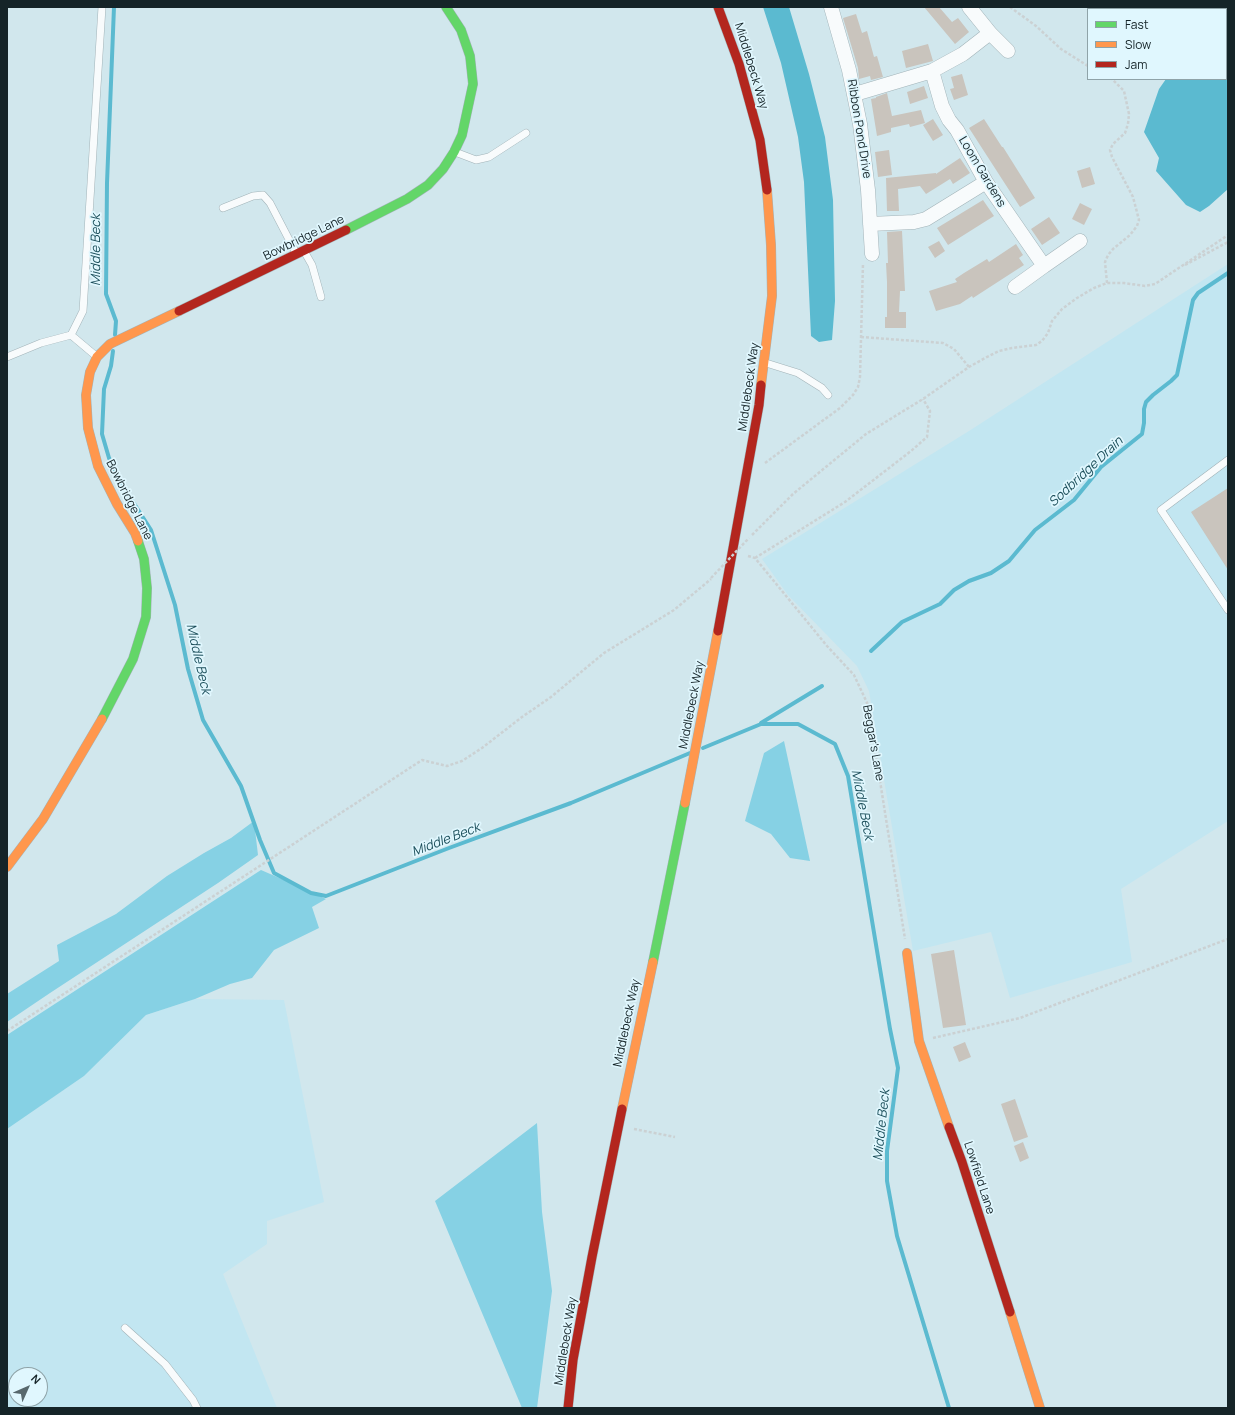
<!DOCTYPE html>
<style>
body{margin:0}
#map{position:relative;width:1235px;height:1415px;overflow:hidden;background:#d1e7ed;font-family:Manrope,sans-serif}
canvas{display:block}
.frame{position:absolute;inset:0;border:8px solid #152428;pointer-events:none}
.legend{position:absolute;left:1087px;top:8px;width:140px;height:72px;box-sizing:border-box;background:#e0f7fe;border:1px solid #8fa3a8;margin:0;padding:5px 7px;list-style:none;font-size:12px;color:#152428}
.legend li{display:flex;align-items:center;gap:8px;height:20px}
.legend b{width:20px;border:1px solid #8fa3a8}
.north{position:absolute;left:8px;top:1367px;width:40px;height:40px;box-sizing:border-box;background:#e0f7fe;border:1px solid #8fa3a8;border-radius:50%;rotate:45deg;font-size:11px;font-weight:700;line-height:16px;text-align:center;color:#152428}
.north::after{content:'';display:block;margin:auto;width:14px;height:18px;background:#57686d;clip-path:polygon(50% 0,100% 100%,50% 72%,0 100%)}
</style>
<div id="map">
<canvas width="1235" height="1415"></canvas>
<div class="frame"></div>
<ul class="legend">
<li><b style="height:5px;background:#63d668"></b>Fast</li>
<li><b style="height:5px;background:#ff974d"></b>Slow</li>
<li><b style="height:5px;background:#b3261e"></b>Jam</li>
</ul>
<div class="north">N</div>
</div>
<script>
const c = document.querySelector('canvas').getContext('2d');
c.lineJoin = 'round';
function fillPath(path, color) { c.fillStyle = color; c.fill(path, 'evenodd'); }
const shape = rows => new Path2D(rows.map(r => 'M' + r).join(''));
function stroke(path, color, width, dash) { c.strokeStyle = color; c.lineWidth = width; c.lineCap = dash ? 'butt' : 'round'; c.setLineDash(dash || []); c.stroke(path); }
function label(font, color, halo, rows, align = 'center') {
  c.font = font + ' Manrope,sans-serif'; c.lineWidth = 3.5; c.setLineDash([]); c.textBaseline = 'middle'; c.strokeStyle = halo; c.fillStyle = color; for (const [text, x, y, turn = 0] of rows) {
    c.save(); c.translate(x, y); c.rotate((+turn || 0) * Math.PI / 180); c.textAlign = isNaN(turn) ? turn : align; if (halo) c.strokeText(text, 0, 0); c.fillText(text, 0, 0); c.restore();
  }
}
fillPath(shape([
 [1228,264,1228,821,1121,889,1132,962,1010,998,991,932,913,951,869,691,857,666,788,595,762,559,969,431],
 [195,999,284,1000,324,1202,267,1221,267,1244,223,1274,277,1408,7,1408,7,1129,84,1076,146,1015],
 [16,1375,40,1375,40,1399,16,1399]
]), '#c2e6f1');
fillPath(shape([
 [784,741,810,861,790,858,771,834,745,821,764,753],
 [254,821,258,855,218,883,50,993,7,1022,7,994,59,961,57,945,116,914,167,876,204,853,231,838],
 [261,870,284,880,326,899,312,907,319,928,274,950,252,978,230,984,195,999,146,1015,84,1076,7,1129,7,1035],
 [537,1123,542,1212,552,1291,537,1408,522,1408,435,1201]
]), '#86d1e4');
fillPath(shape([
 [763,7,789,7,809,74,825,137,833,200,835,301,832,340,819,342,811,336,804,182,798,137,781,63],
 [1228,26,1228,189,1209,206,1200,212,1186,205,1156,171,1159,158,1144,132,1159,89,1166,79,1226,79,1226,28]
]), '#5bbad0');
stroke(shape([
 [114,7,107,183,106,294,116,321,115,335],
 [113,351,111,366,104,389,102,434,109,458,126,491,151,530,175,605,188,669,203,720,241,786,260,840,274,873,311,893,326,896,449,848,571,803,690,753],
 [871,651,902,622,940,604,954,590,969,581,991,573,1009,561,1035,530,1074,500,1101,467,1142,434,1144,423,1144,409,1146,402,1153,395,1171,381,1177,375,1193,300,1198,293,1228,273],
 [761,723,822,686],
 [703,748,761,724,798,724,835,744,848,776,890,1029,898,1068,887,1151,887,1181,897,1236,949,1408]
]), '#5bbad0', 4);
fillPath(shape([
 [924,7,939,7,952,22,958,18,969,32,955,44],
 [856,14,862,33,867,31,874,57,877,56,883,77,871,80,870,76,859,79,858,68,843,18],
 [928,44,933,61,906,68,902,51],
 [962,74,968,95,954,100,950,89,954,88,951,77],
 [924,86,928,98,910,104,907,92],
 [887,93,892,116,921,110,925,123,910,127,909,124,891,128,891,132,877,136,871,99,876,98,876,97],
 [933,119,943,135,933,141,923,125],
 [984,119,1002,147,1003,147,1035,198,1020,207,969,128],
 [889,150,892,175,878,177,875,152],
 [960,158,970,173,953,184,950,179,926,194,920,186,898,189,899,211,887,211,886,178,936,173,936,174],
 [1090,167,1095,184,1082,188,1077,171],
 [983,200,994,216,948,245,937,228],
 [1080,203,1092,209,1084,225,1072,219],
 [1049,217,1060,233,1042,245,1031,229],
 [902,231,905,291,900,291,899,312,906,312,906,328,885,328,885,317,887,317,887,282,886,263,888,263,887,232],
 [939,241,945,251,935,258,928,247],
 [1016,244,1023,255,1019,258,1024,265,973,298,972,296,960,304,936,311,929,291,957,282,955,279,964,273,987,259,989,262],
 [1228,488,1228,570,1191,512],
 [954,950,966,1025,943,1028,931,954],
 [965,1042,971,1057,959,1062,953,1047],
 [1015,1099,1028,1137,1014,1142,1001,1104],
 [1023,1142,1029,1158,1020,1162,1014,1146]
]), '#c9c4bd');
const lane = shape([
 [455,152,476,160,489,157,526,133],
 [223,208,253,196,263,195,270,203,296,253],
 [304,251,312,265,321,297],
 [96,356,71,335,83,311,102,7],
 [7,357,41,343,71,335],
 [766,363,798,373,822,388,828,395],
 [1228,460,1161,510,1228,610],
 [125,1328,165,1364,193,1400,197,1408]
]);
const street = shape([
 [831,7,849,70,860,124,868,190,872,254],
 [969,7,990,33,1008,51],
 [932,71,942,106,949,120,957,130,986,182,1044,266,1015,287],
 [855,94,932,71,963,54,990,33],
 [870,224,914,222,926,219,986,182],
 [1044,266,1080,241]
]);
const fast = shape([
 [346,230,407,199,428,185,443,169,454,152,462,135,473,84,470,56,461,30,446,7],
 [102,719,133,659,146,617,147,588,144,559,138,541],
 [653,962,685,803]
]);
const slow = shape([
 [761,385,772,296,771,245,767,190],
 [138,541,135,533,117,504,98,466,88,428,86,395,90,372,97,357,110,344,179,311],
 [685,803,718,631],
 [7,867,43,819,102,719],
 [907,953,919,1041,949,1127],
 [622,1109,653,962],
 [1010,1312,1040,1408]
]);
const jam = shape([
 [718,7,739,64,760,140,767,190],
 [179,311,346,230],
 [718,631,759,405,761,385],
 [949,1127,962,1162,1010,1312],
 [568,1408,573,1360,592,1257,622,1109]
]);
stroke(lane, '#a2b3b8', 8);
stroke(street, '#a2b3b8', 15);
stroke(fast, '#a2b3b8', 10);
stroke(slow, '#a2b3b8', 10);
stroke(jam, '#a2b3b8', 10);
stroke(shape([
 [1010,7,1036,26,1061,49,1088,66],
 [1185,265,1228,242],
 [1107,283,1105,262,1108,255,1113,249,1130,235,1137,226,1139,220,1133,197,1112,157,1110,150,1113,144,1125,133,1128,124,1129,114,1124,91,1112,79],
 [861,337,943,343,954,349,969,367],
 [765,463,840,408,853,395,858,387,860,377,863,263],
 [752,535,793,494,866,434,923,399,969,367,985,358,999,351,1012,348,1036,345,1042,341,1048,333,1052,321,1062,309,1077,298,1094,288,1107,283,1124,283,1145,286,1155,284,1228,235],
 [748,556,755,558,827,646,854,675,868,705,905,939],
 [755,558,845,502,911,451,927,437,930,411,923,399],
 [7,1031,422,760,447,766,462,761,482,748,522,717,551,697,604,653,674,610,711,579],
 [933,1038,1020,1018,1228,939],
 [634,1129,675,1137]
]), '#cbd1d3', 2.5, [3, 2]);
stroke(lane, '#f8fbfc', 7);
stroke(street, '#f8fbfc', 14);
stroke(fast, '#63d668', 9);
stroke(slow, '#ff974d', 9);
stroke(jam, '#b3261e', 9);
stroke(shape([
 [711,578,749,538]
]), '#cbd1d3', 2.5, [3, 2]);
label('12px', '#152428', '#e0f7fe', [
 ["Middlebeck Way",751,66,73],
 ["Ribbon Pond Drive",859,129,81],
 ["Loom Gardens",982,172,59],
 ["Bowbridge Lane",304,238,-26],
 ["Middlebeck Way",749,387,-82],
 ["Bowbridge Lane",129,500,63],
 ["Middlebeck Way",692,705,-79],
 ["Beggar's Lane",873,743,80],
 ["Middlebeck Way",627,1023,-78],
 ["Lowfield Lane",979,1178,72],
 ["Middlebeck Way",566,1341,-81]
]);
label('italic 13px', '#1b4e5a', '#e0f7fe', [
 ["Middle Beck",96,250,-90],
 ["Sodbridge Drain",1086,472,-43],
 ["Middle Beck",198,659,77],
 ["Middle Beck",862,805,79],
 ["Middle Beck",446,840,-21],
 ["Middle Beck",882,1125,-84]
]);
</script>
